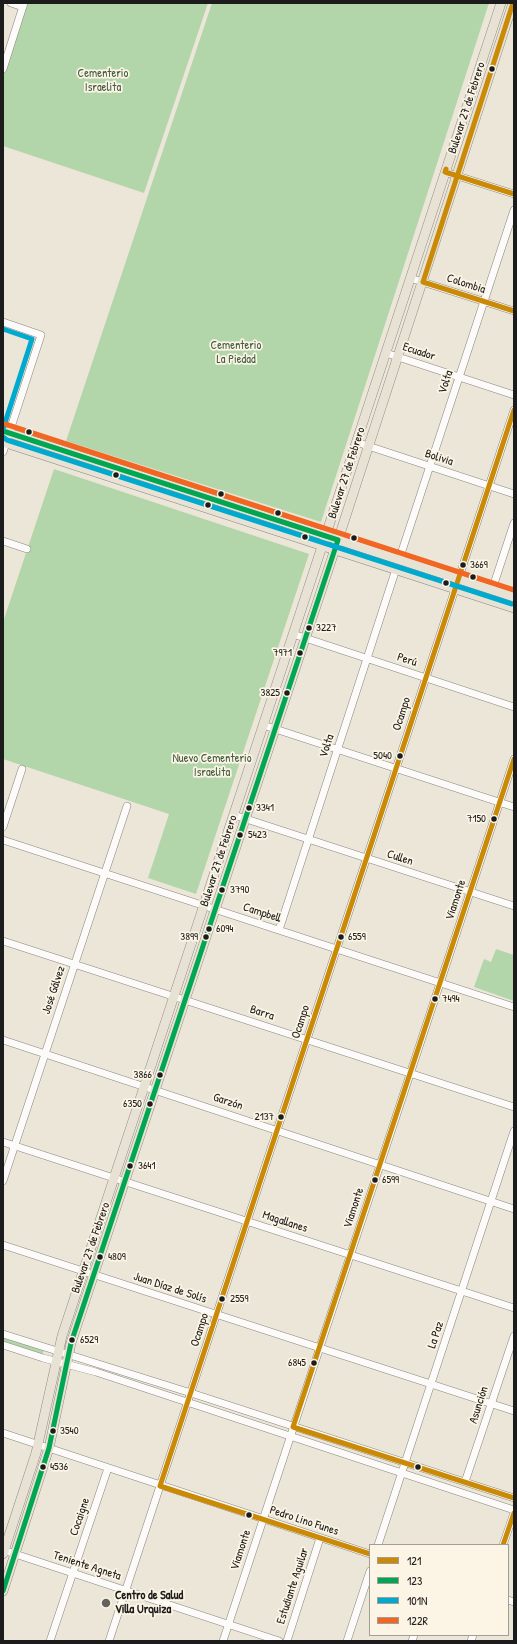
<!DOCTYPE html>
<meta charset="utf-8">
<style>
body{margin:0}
#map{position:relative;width:517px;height:1644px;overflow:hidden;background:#ebe6d7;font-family:"Patrick Hand",sans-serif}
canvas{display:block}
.frame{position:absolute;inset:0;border:4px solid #1c1c1c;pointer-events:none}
.legend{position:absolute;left:369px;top:1544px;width:140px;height:92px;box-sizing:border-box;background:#fcf5e5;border:1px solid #a29e95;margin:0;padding:5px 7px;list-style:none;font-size:12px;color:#1c1c1c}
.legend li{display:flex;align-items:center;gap:8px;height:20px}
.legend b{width:20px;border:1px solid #a29e95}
</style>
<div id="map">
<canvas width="517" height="1644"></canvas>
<div class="frame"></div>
<ul class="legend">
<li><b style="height:5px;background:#cb8a06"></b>121</li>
<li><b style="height:5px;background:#00a651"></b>123</li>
<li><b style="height:5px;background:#00a9ce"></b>101N</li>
<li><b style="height:5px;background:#f26522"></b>122R</li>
</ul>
</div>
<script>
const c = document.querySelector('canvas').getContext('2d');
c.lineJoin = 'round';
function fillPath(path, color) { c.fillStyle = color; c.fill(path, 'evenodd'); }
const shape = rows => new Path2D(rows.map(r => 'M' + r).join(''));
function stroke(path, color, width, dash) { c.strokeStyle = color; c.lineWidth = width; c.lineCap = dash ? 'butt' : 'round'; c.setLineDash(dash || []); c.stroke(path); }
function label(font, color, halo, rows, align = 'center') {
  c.font = font + ' "Patrick Hand",sans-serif'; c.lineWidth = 3.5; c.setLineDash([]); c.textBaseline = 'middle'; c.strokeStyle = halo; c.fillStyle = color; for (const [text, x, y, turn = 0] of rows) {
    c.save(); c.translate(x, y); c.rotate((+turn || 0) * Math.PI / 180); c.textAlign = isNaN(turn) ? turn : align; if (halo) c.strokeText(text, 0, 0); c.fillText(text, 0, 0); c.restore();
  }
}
fillPath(shape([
 [26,3,208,3,144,193,3,146,3,73],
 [212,3,489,3,321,522,66,441],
 [54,469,309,554,196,894,148,878,169,814,3,759,3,622],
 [496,949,514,955,514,1001,474,987,484,959,491,962],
 [3,1337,44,1351,42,1354,3,1341]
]), '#b2d6a9');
const minor = shape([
 [11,3,23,7],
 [3,69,24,3],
 [445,172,514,194],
 [410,278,514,311],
 [3,322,41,335,3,452],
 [386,353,514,395],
 [356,442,514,494],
 [3,541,27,549],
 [399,560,514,210],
 [492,590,514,523],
 [293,634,514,707],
 [263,725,514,807],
 [234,815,514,906],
 [3,827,22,769],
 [3,840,514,1007],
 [279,930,396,569],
 [3,941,514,1107],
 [3,1040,514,1209],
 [3,1142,514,1308],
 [3,1181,127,806],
 [3,1245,514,1411],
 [3,1334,191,1393,514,1498],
 [3,1345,43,1358,96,1372,514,1510],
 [3,1433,370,1554],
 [465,1482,514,1336],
 [378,1545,514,1131],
 [503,1545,514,1513],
 [3,1550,279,1641],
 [508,1600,514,1602],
 [50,1641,108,1468],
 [109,1641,514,410],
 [223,1641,514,759],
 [287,1641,320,1538],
 [347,1641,370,1571],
 [412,1641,414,1635],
 [471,1641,473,1635]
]);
const major = shape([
 [3,431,514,597],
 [3,442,514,608],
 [3,1554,36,1453,62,1336,501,3],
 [3,1591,49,1448,71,1343,338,540,513,3]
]);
stroke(minor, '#8a8780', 8);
stroke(major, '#8a8780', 10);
stroke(minor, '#fcfbf9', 7);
stroke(major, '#e8e2d5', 9);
stroke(shape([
 [513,3,423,282,514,311],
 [446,169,445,172,514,194],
 [514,759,293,1427,514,1498],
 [503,1545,514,1513],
 [370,1554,160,1486,514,410]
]), '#cb8a06', 5);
stroke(shape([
 [3,431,338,540,71,1343,49,1448,3,1591]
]), '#00a651', 5);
stroke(shape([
 [3,329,32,339,3,429],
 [3,437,7,440,512,604]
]), '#00a9ce', 5);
stroke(shape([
 [5,424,514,590]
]), '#f26522', 5);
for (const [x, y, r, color] of [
 [492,69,3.5,"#1c1c1c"],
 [29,432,3.5,"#1c1c1c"],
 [116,475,3.5,"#1c1c1c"],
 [221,494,3.5,"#1c1c1c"],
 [208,505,3.5,"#1c1c1c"],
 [278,513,3.5,"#1c1c1c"],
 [305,537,3.5,"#1c1c1c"],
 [354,538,3.5,"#1c1c1c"],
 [463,565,3.5,"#1c1c1c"],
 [473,577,3.5,"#1c1c1c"],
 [446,583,3.5,"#1c1c1c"],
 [309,628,3.5,"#1c1c1c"],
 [300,653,3.5,"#1c1c1c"],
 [287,693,3.5,"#1c1c1c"],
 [400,756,3.5,"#1c1c1c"],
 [249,808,3.5,"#1c1c1c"],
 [494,819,3.5,"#1c1c1c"],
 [240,835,3.5,"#1c1c1c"],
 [222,890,3.5,"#1c1c1c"],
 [209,929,3.5,"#1c1c1c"],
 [206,937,3.5,"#1c1c1c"],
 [341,937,3.5,"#1c1c1c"],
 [435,999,3.5,"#1c1c1c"],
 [160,1075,3.5,"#1c1c1c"],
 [150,1104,3.5,"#1c1c1c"],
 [281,1117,3.5,"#1c1c1c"],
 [130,1166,3.5,"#1c1c1c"],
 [375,1180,3.5,"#1c1c1c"],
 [100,1257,3.5,"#1c1c1c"],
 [222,1299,3.5,"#1c1c1c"],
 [72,1340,3.5,"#1c1c1c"],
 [314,1363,3.5,"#1c1c1c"],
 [53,1431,3.5,"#1c1c1c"],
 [43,1467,3.5,"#1c1c1c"],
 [418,1467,3.5,"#1c1c1c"],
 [249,1515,3.5,"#1c1c1c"],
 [106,1603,5,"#64635d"]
]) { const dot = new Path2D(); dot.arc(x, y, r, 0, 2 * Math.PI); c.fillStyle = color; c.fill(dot); stroke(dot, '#fcf5e5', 1.5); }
label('11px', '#1c1c1c', '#fcf5e5', [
 ["3669",470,565],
 ["3227",316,628],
 ["7971",292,653,"right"],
 ["3825",280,693,"right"],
 ["5040",392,756,"right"],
 ["3341",256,808],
 ["7150",486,819,"right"],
 ["5423",248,835],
 ["3790",230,890],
 ["6094",216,929],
 ["3899",198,937,"right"],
 ["6559",348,937],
 ["7494",442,999],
 ["3866",152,1075,"right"],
 ["6350",142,1104,"right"],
 ["2137",274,1117,"right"],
 ["3641",138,1166],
 ["6599",382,1180],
 ["4809",108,1257],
 ["2559",230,1299],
 ["6529",80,1340],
 ["6845",306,1363,"right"],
 ["3540",60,1431],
 ["4536",50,1467]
], 'left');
label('12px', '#405940', '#fcf5e5', [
 ["Cementerio",103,74],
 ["Israelita",103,88],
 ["Cementerio",236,346],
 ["La Piedad",236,360],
 ["Nuevo Cementerio",212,759],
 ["Israelita",212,773]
]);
label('12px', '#1c1c1c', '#fcf5e5', [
 ["Bulevar 27 de Febrero",467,108,-72],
 ["Colombia",466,284,18],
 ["Ecuador",419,352,18],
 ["Volta",446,382,-72],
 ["Bolivia",439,458,18],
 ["Bulevar 27 de Febrero",347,473,-72],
 ["Perú",407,660,18],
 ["Ocampo",402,714,-72],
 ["Volta",327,746,-72],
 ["Cullen",400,858,18],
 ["Bulevar 27 de Febrero",219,861,-72],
 ["Viamonte",456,900,-72],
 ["Campbell",262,913,18],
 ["José Gálvez",54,990,-72],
 ["Barra",262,1013,18],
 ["Ocampo",301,1022,-72],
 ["Garzón",228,1102,18],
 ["Viamonte",354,1208,-72],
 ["Magallanes",285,1222,18],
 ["Bulevar 27 de Febrero",91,1248,-71],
 ["Juan Díaz de Solís",170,1288,18],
 ["Ocampo",200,1330,-72],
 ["La Paz",436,1335,-72],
 ["Asunción",479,1405,-72],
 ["Cocaigne",80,1517,-71],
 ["Pedro Lino Funes",304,1521,18],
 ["Viamonte",241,1550,-72],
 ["Teniente Agneta",87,1566,18],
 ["Estudiante Aguilar",293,1586,-72]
]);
label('bold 12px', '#1c1c1c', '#fcf5e5', [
 ["Centro de Salud",115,1596],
 ["Villa Urquiza",115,1610]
], 'left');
</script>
